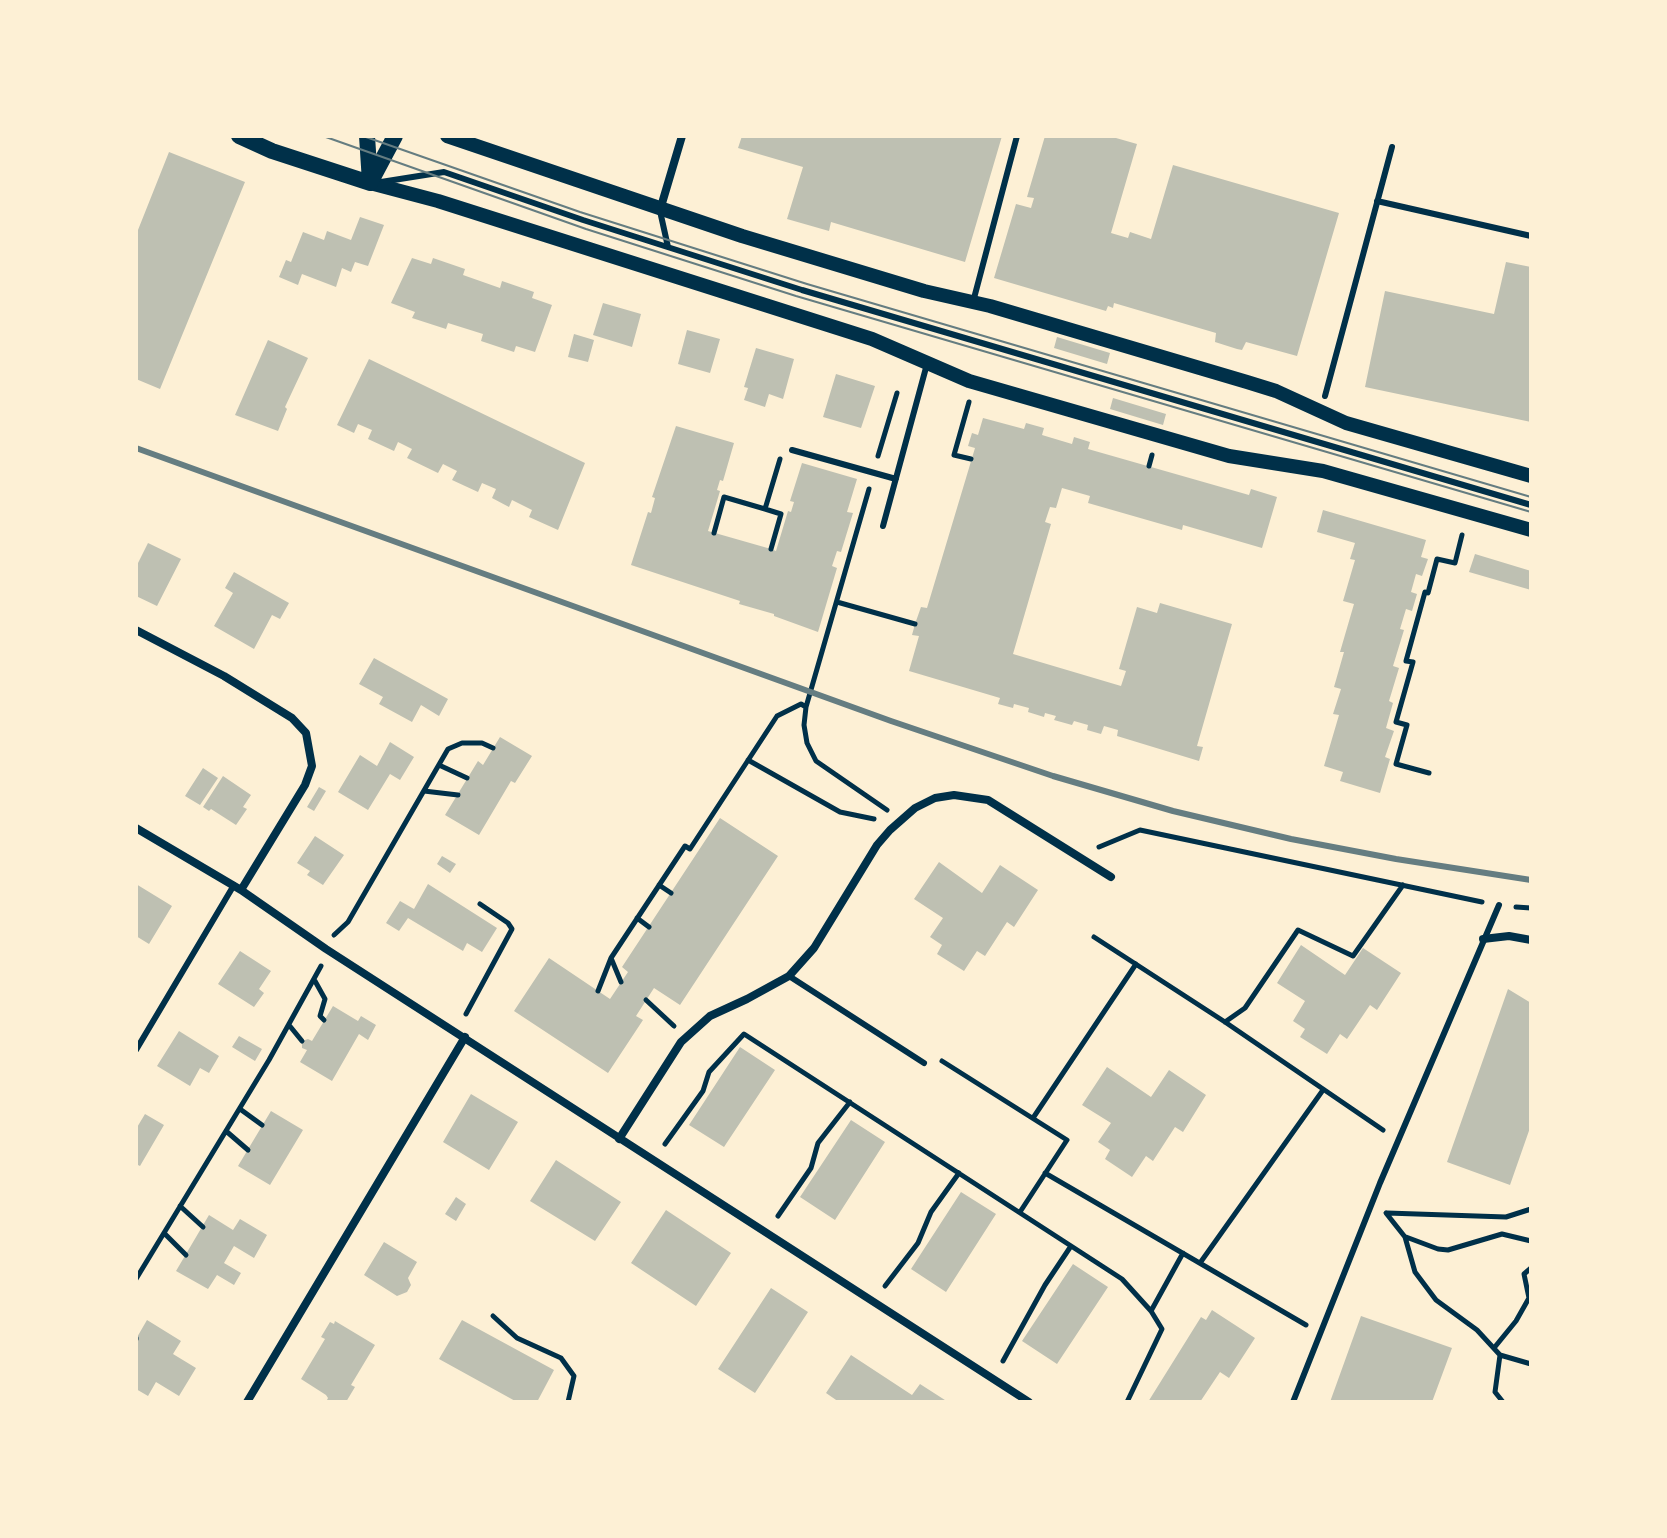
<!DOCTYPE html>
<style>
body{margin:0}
#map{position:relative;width:1667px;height:1538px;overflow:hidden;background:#fdf0d5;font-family:Jost,sans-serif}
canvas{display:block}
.frame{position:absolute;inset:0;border:138px solid #fdf0d5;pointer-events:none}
</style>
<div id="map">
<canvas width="1667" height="1538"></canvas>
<div class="frame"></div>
</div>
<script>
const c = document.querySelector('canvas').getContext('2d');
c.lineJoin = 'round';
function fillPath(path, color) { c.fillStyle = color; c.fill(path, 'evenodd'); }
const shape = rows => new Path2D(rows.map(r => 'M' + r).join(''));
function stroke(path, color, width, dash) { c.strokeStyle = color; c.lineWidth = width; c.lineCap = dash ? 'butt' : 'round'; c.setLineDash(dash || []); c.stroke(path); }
fillPath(shape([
 [742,136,1002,136,965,262,831,222,829,231,787,219,803,167,738,148],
 [1045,136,1109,136,1137,144,1111,233,1128,238,1130,232,1151,239,1173,165,1339,213,1297,356,1246,342,1242,350,1237,349,1215,342,1216,333,1114,303,1113,308,1108,306,1106,311,994,278,1016,204,1031,208,1034,198,1027,197],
 [169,152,245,182,160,389,136,379,136,235],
 [360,217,384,225,368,266,355,262,351,272,342,268,336,287,302,274,298,285,279,277,286,260,291,262,303,232,324,240,327,231,351,240],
 [412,258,431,264,433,258,465,269,463,275,500,288,502,281,534,292,532,298,552,305,535,352,516,346,514,352,481,341,483,334,448,323,446,329,412,318,415,312,391,303],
 [1506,262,1531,267,1531,422,1365,387,1385,291,1494,314],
 [603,303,641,314,632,347,593,335],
 [687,330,720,339,710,373,678,364],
 [574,334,594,340,588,362,568,357],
 [1057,337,1110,353,1107,364,1054,348],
 [268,340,308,358,285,407,287,409,278,431,235,415],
 [756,348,794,359,783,399,769,394,765,407,744,400,748,388,744,387],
 [369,359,585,463,558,530,529,517,532,510,512,500,509,507,492,498,496,489,482,483,478,492,452,480,457,471,443,464,438,473,407,458,412,449,398,442,394,451,368,439,372,430,358,424,354,433,337,425],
 [836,374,875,386,861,428,823,417],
 [1113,398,1166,414,1163,425,1110,409],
 [983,418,1024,429,1026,423,1044,428,1042,435,1072,444,1074,437,1090,442,1088,449,1249,495,1251,489,1277,497,1262,548,1183,525,1182,530,1088,503,1090,496,1062,488,1056,508,1050,507,1045,522,1051,524,1013,654,1121,686,1126,671,1119,669,1137,607,1157,613,1160,603,1232,624,1197,746,1203,747,1199,761,1117,736,1118,730,1104,726,1101,734,1087,730,1088,725,1074,721,1072,725,1054,720,1056,716,1045,713,1044,717,1028,712,1029,708,1014,704,1013,708,998,704,1000,698,909,671,919,636,912,635,915,624,921,607,927,608,975,448,968,446,972,433,978,435],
 [676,426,734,443,723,481,720,480,717,490,720,491,708,531,771,549,776,551,788,511,791,512,794,502,790,501,802,463,857,479,847,512,853,513,841,552,837,551,832,566,837,568,818,632,774,616,774,614,739,604,740,601,631,565,648,512,651,513,655,498,652,497],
 [1323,510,1426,540,1421,557,1428,559,1422,576,1416,574,1411,592,1417,594,1412,611,1406,609,1400,629,1404,630,1393,666,1399,668,1389,701,1393,703,1386,728,1394,731,1385,757,1390,759,1380,793,1340,781,1343,772,1324,766,1339,715,1333,714,1341,689,1334,687,1344,652,1340,652,1354,604,1343,601,1355,560,1350,559,1355,543,1317,532],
 [148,543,181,559,157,606,136,596,136,567],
 [1475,554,1531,571,1531,590,1469,572],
 [234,572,289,603,280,619,272,615,254,649,214,626,233,593,225,588],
 [374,658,448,699,439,716,421,705,412,722,379,704,383,697,359,684],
 [500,737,532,756,515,783,511,781,479,835,445,815,478,761,483,765],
 [390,742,414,757,400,780,390,774,368,810,338,792,360,755,377,766],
 [203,768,218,778,200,805,185,796],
 [223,776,251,795,243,807,247,809,236,825,211,809,209,811,203,807],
 [319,787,326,791,314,811,307,807],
 [720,818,778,856,680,1005,654,988,636,1016,643,1020,608,1073,514,1011,549,958,610,999,628,972,622,967],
 [315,836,344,855,323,885,307,875,310,871,297,863],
 [442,856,456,864,450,873,437,864],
 [939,862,982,893,1000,865,1038,890,1014,927,1007,922,985,956,977,951,964,971,937,954,942,945,930,937,943,918,914,899],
 [136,884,172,906,149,944,136,936],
 [428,884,497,928,482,952,467,943,463,951,408,918,399,931,386,923,400,901,414,909],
 [1301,945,1345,975,1363,948,1401,973,1377,1010,1370,1005,1347,1039,1340,1034,1327,1054,1300,1037,1305,1029,1293,1021,1305,1001,1277,983],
 [240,951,271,971,259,989,264,993,254,1007,218,984],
 [1508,989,1531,1003,1531,1125,1510,1185,1447,1162],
 [333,1006,358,1021,361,1016,376,1025,368,1040,359,1034,332,1081,300,1062,307,1050,302,1048,302,1041,308,1039,312,1041],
 [179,1031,219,1056,209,1073,200,1068,190,1086,157,1066],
 [239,1036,262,1049,255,1061,232,1047],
 [740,1047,775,1070,724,1147,689,1125],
 [1107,1067,1151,1097,1169,1070,1206,1095,1183,1132,1175,1127,1153,1161,1146,1156,1132,1177,1105,1159,1110,1150,1098,1142,1111,1123,1082,1105],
 [471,1094,518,1122,489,1170,443,1142],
 [271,1111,303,1130,270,1185,238,1166],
 [145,1114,164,1125,140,1166,136,1164,136,1129],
 [851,1120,885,1142,835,1220,800,1197],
 [556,1160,621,1202,595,1241,530,1201],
 [961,1192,996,1214,946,1292,911,1269],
 [456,1197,466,1204,456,1221,445,1214],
 [666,1210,731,1253,696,1306,631,1263],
 [209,1215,233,1230,240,1219,267,1235,254,1258,234,1246,224,1263,241,1273,234,1285,217,1275,208,1289,176,1271],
 [384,1242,417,1262,408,1278,411,1285,407,1292,397,1296,364,1275],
 [1073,1264,1108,1287,1057,1364,1022,1341],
 [771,1288,808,1312,755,1393,718,1369],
 [1212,1310,1255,1338,1229,1378,1220,1372,1200,1402,1148,1402,1201,1317,1206,1320],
 [1361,1316,1452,1348,1432,1402,1330,1402],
 [147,1320,181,1341,173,1354,196,1368,179,1396,156,1382,148,1396,136,1389,136,1339],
 [462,1320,554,1370,537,1402,517,1402,439,1359],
 [335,1321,375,1345,351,1385,355,1387,346,1402,326,1402,328,1398,326,1395,301,1379,325,1339,321,1337,330,1322,334,1324],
 [851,1355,912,1395,920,1384,948,1402,839,1402,826,1393]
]), '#bec0b2');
stroke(shape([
 [969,402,954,455,971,459],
 [878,456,897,393],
 [1149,466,1152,455],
 [869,489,806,707,804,725,807,743,816,761,887,810],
 [765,509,781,514,771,549],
 [714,533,724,497,765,509,780,459],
 [837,602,915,624],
 [748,760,840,812,874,819],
 [439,765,467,778],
 [1429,773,1396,764,1407,725,1396,722,1413,662,1406,661,1425,592,1428,593,1437,559,1455,563,1462,535],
 [424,791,458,795],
 [1099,847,1140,830,1482,902],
 [659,885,671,893],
 [1516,907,1531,908],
 [637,918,649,927],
 [334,935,348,922,448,749,462,743,482,743,493,748],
 [1094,937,1225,1022,1383,1130],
 [315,981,325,999,320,1016,324,1020],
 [621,982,611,958,685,846,690,849,777,716,801,704,806,707],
 [598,991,611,958],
 [646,1000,674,1026],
 [466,1014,512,929,508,923,480,904],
 [1225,1022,1245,1008,1298,930,1353,956,1403,885],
 [289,1025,302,1041],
 [942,1061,1067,1140,1020,1212],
 [240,1109,262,1125],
 [1033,1118,1136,964],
 [226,1131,248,1150],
 [665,1144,703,1091,709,1072,744,1034,1122,1279,1151,1311,1162,1329,1127,1402],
 [1045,1173,1306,1325],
 [180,1206,203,1227],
 [1386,1213,1405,1237,1415,1272,1436,1300,1477,1330,1500,1355,1531,1364],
 [1387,1213,1506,1217,1531,1209],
 [778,1216,811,1168,818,1143,850,1102],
 [164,1233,186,1255],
 [1406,1237,1438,1249,1448,1250,1502,1234,1531,1241],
 [1200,1263,1323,1090],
 [136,1279,269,1060,321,966],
 [885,1286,918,1243,931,1212,959,1173],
 [1151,1311,1183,1253],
 [493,1316,517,1338,561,1358,574,1376,568,1402],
 [136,1338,136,1339],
 [1494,1348,1516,1321,1529,1298,1524,1274,1531,1268],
 [1500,1355,1495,1392,1503,1402],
 [1003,1361,1045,1285,1071,1246]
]), '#003049', 5);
stroke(shape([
 [381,182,444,172,583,220,802,290,1531,505],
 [1377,201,1531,236],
 [660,211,668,247],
 [973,302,1017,136],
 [1325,396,1392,147],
 [792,450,896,479],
 [883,526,927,364],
 [789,976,924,1063],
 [136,1050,234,885],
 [1293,1402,1380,1183,1499,905]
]), '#003049', 6);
stroke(shape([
 [660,210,682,136],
 [136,630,224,676,292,718,306,733,312,766,305,785,241,890],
 [136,828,241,890,326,949,1029,1402],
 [1483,939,1509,936,1531,940],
 [619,1139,681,1042,710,1016,747,999,789,976,814,948,877,845,890,830,915,808,935,798,954,795,988,800,1111,877],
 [247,1402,465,1037]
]), '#003049', 8);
stroke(shape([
 [447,136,742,236,924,291,990,306,1247,382,1276,391,1346,423,1531,476],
 [370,183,438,201,872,339,969,381,1229,456,1323,471,1531,530]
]), '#003049', 14);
stroke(shape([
 [239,136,272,151,370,183],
 [367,136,370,182],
 [370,183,395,136]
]), '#003049', 16);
stroke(shape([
 [323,136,586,229,796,296,1531,512],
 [363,136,580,212,807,284,1531,497]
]), '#657d81', 2);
stroke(shape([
 [136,448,891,721,1053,776,1173,811,1291,839,1396,859,1531,880]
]), '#657d81', 6);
</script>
